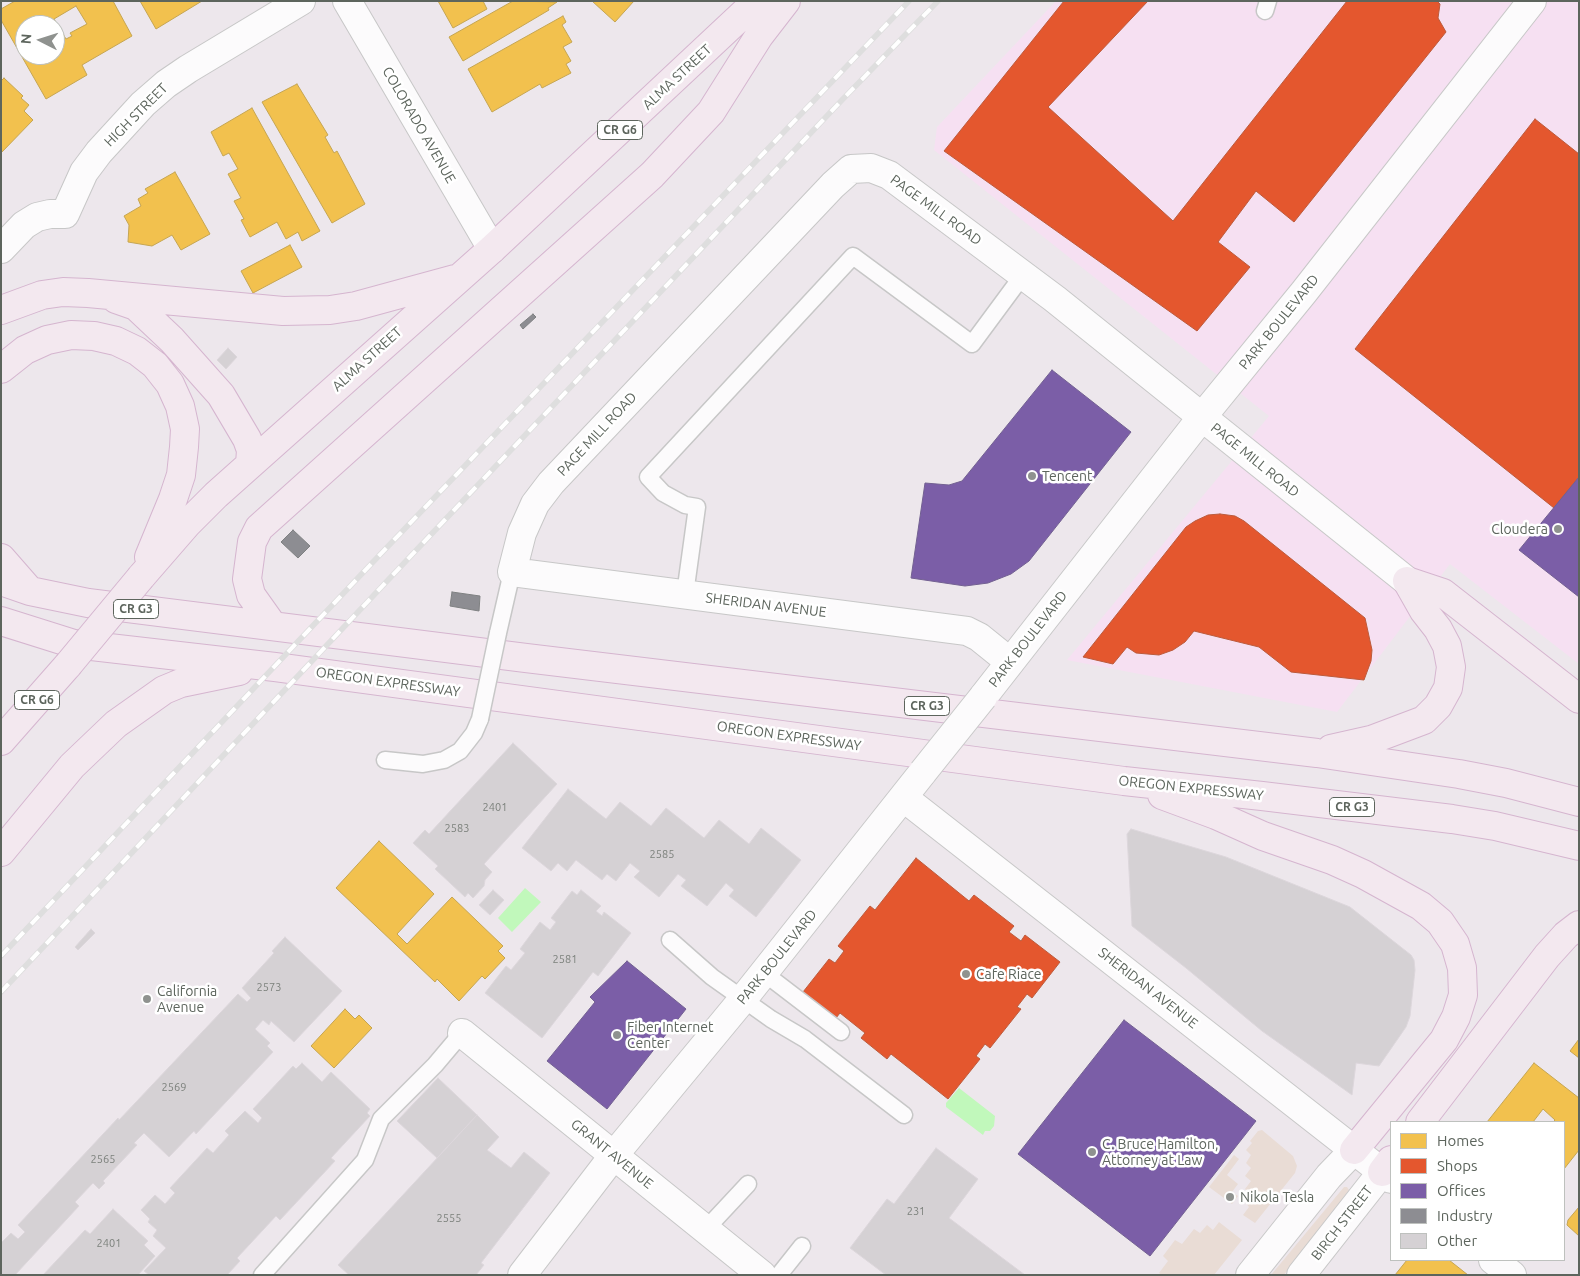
<!DOCTYPE html>
<style>
body{margin:0}
#map{position:relative;width:1580px;height:1276px;overflow:hidden;background:#ede7ec;font-family:Ubuntu,sans-serif}
canvas{display:block}
.frame{position:absolute;inset:0;border:2px solid #5d655d;pointer-events:none}
.legend{position:absolute;left:1390px;top:1121px;width:175px;height:140px;box-sizing:border-box;background:#fff;border:1px solid #bec1be;margin:0;padding:6px 9px;list-style:none;font-size:15px;color:#5d655d}
.legend li{display:flex;align-items:center;gap:10px;height:25px}
.legend b{width:25px;border:1px solid #bec1be}
.north{position:absolute;left:15px;top:15px;width:50px;height:50px;box-sizing:border-box;background:#fff;border:1px solid #bec1be;border-radius:50%;rotate:275deg;font-size:14px;font-weight:700;line-height:20px;text-align:center;color:#5d655d}
.north::after{content:'';display:block;margin:auto;width:18px;height:22px;background:#8f928f;clip-path:polygon(50% 0,100% 100%,50% 72%,0 100%)}
</style>
<div id="map">
<canvas width="1580" height="1276"></canvas>
<div class="frame"></div>
<ul class="legend">
<li><b style="height:14px;background:#f2c14e"></b>Homes</li>
<li><b style="height:14px;background:#e4572e"></b>Shops</li>
<li><b style="height:14px;background:#7b5ea7"></b>Offices</li>
<li><b style="height:14px;background:#8d8d92"></b>Industry</li>
<li><b style="height:14px;background:#d5d1d4"></b>Other</li>
</ul>
<div class="north">N</div>
</div>
<script>
const c = document.querySelector('canvas').getContext('2d');
c.lineJoin = 'round';
function fillPath(path, color) { c.fillStyle = color; c.fill(path, 'evenodd'); }
const shape = rows => new Path2D(rows.map(r => 'M' + r).join(''));
function stroke(path, color, width, dash) { c.strokeStyle = color; c.lineWidth = width; c.lineCap = dash ? 'butt' : 'round'; c.setLineDash(dash || []); c.stroke(path); }
function label(font, color, halo, rows, align = 'center') {
  c.font = font + ' Ubuntu,sans-serif'; c.lineWidth = 5; c.setLineDash([]); c.textBaseline = 'middle'; c.strokeStyle = halo; c.fillStyle = color; for (const [text, x, y, turn = 0] of rows) {
    c.save(); c.translate(x, y); c.rotate((+turn || 0) * Math.PI / 180); c.textAlign = isNaN(turn) ? turn : align; if (halo) c.strokeText(text, 0, 0); c.fillText(text, 0, 0); c.restore();
  }
}
fillPath(shape([
 [1056,1,1579,1,1579,664,1450,564,1337,712,1067,660,1269,416,934,150,937,127]
]), '#f6e0f2');
fillPath(shape([
 [1262,1130,1293,1156,1297,1166,1295,1173,1255,1223,1243,1215,1249,1207,1244,1201,1250,1193,1245,1189,1251,1181,1245,1176,1251,1168,1246,1163,1251,1155,1246,1150,1252,1143,1250,1141,1258,1131],
 [1234,1155,1239,1159,1227,1175,1238,1184,1232,1192,1238,1196,1232,1204,1209,1187],
 [1344,1187,1347,1187,1349,1190,1284,1275,1271,1275],
 [1219,1222,1242,1240,1214,1275,1162,1275,1159,1273,1168,1261,1163,1256,1175,1240,1182,1244,1194,1229,1200,1233,1207,1225,1213,1230]
]), '#e9dcd5');
fillPath(shape([
 [525,888,541,902,512,932,498,918],
 [959,1088,995,1116,994,1126,990,1131,985,1131,983,1135,946,1107,946,1103]
]), '#c1f8bb');
const homes = shape([
 [15,1,113,1,132,36,82,65,87,75,46,99,1,20,1,9,15,1],
 [76,6,87,24,70,33,72,36,66,39,54,19,76,6],
 [25,25,55,25,55,55,25,55,25,25],
 [140,1,202,1,156,29,140,1],
 [438,1,483,1,487,9,453,28,438,1],
 [513,1,557,2,548,8,549,10,463,61,449,37,513,1],
 [592,1,634,1,615,22,592,1],
 [563,16,566,22,562,25,572,42,563,47,571,61,566,64,571,73,542,88,540,84,492,112,468,69,563,16],
 [4,78,23,96,21,98,29,105,24,111,33,120,1,153,1,81,4,78],
 [297,84,328,135,325,137,334,153,337,151,365,204,332,223,262,102,297,84],
 [252,108,320,231,302,241,298,232,286,239,277,222,250,237,241,220,244,219,234,201,241,198,228,174,238,169,229,153,223,156,211,132,252,108],
 [175,172,210,234,181,250,172,235,152,246,128,242,129,225,124,216,141,206,138,199,148,193,145,189,175,172],
 [290,245,302,267,253,293,241,271,290,245],
 [379,841,434,894,397,934,407,944,452,897,503,946,498,951,505,958,485,979,482,976,459,1001,437,979,435,982,336,888,379,841],
 [345,1009,355,1019,359,1015,372,1028,334,1068,311,1046,345,1009],
 [1579,1039,1579,1058,1570,1051,1579,1039],
 [1534,1063,1579,1098,1579,1150,1564,1169,1564,1122,1553,1122,1555,1120,1543,1109,1533,1122,1487,1122,1534,1063],
 [1579,1207,1579,1236,1567,1225,1568,1220,1579,1207],
 [1407,1260,1449,1260,1468,1275,1395,1275,1407,1260]
]);
fillPath(homes, '#f2c14e');
stroke(homes, '#c5a552', 1);
const shops = shape([
 [1064,1,1148,1,1048,107,1173,221,1347,1,1437,1,1440,4,1438,18,1446,32,1294,222,1256,191,1218,242,1250,267,1197,331,944,151,1064,1],
 [1535,119,1579,154,1579,477,1554,508,1355,349,1535,119],
 [1220,514,1235,516,1244,521,1365,618,1372,650,1371,661,1364,680,1291,672,1259,647,1194,631,1185,642,1173,650,1159,655,1136,653,1127,647,1113,664,1083,657,1186,527,1195,521,1208,515,1220,514],
 [916,858,969,901,974,895,1014,926,1009,932,1021,941,1025,935,1060,962,1032,998,1027,994,1017,1007,1021,1009,990,1048,985,1044,976,1056,980,1059,948,1099,891,1054,887,1059,861,1038,865,1033,840,1013,836,1018,803,992,829,959,835,963,844,951,838,946,870,906,875,910,916,858]
]);
fillPath(shops, '#e4572e');
stroke(shops, '#bc5b3c', 1);
const offices = shape([
 [1052,370,1131,432,1029,561,1011,574,988,583,965,586,911,578,925,483,949,485,962,481,1052,370],
 [1579,477,1579,597,1519,550,1579,477],
 [627,961,686,1009,607,1109,547,1061,595,1002,590,997,627,961],
 [1124,1020,1256,1121,1150,1256,1018,1154,1124,1020]
]);
fillPath(offices, '#7b5ea7');
stroke(offices, '#726091', 1);
const industry = shape([
 [533,314,536,317,523,329,520,325,533,314],
 [293,530,310,546,298,558,281,542,293,530],
 [452,592,480,596,479,611,450,606,452,592]
]);
fillPath(industry, '#8d8d92');
stroke(industry, '#7f8182', 1);
const building = shape([
 [228,348,237,357,226,369,217,360,228,348],
 [513,743,557,784,484,864,492,872,485,880,484,886,473,898,468,893,465,897,435,869,438,866,413,843,425,830,429,834,513,743],
 [568,789,606,819,620,802,651,826,666,808,704,838,719,820,749,844,761,828,801,860,756,917,729,896,734,890,726,883,707,906,681,886,686,880,678,874,659,897,634,877,640,871,630,863,616,881,607,874,602,880,576,860,567,871,558,863,551,871,522,848,568,789],
 [1131,829,1226,857,1350,907,1411,955,1414,960,1415,970,1410,1016,1406,1027,1379,1066,1356,1063,1352,1095,1262,1031,1186,968,1132,926,1127,834,1131,829],
 [493,890,504,900,490,915,479,905,493,890],
 [581,890,601,906,596,911,602,916,604,912,631,933,598,976,593,972,542,1038,485,993,506,966,511,970,525,953,520,949,540,922,550,930,556,922,551,918,572,891,577,895,581,890],
 [91,929,95,933,78,950,75,947,91,929],
 [285,937,342,991,294,1042,271,1021,269,1025,263,1020,255,1029,270,1043,267,1046,273,1052,196,1134,194,1131,169,1157,144,1133,134,1143,137,1145,103,1181,105,1183,99,1189,93,1183,75,1202,79,1206,15,1275,1,1275,1,1243,11,1233,18,1239,25,1232,18,1225,118,1118,119,1120,238,994,247,1002,251,998,242,988,274,953,272,951,285,937],
 [302,1063,322,1082,331,1072,370,1109,367,1113,370,1116,331,1158,335,1161,280,1220,276,1216,237,1258,240,1261,227,1275,149,1275,144,1271,166,1248,153,1236,157,1230,148,1222,150,1219,141,1210,155,1195,165,1204,175,1193,170,1188,207,1148,213,1153,229,1135,225,1131,245,1111,258,1123,262,1118,253,1109,293,1066,296,1069,302,1063],
 [438,1078,477,1115,437,1158,397,1121,438,1078],
 [477,1115,499,1137,487,1150,511,1168,524,1152,550,1173,481,1263,484,1265,476,1275,349,1275,338,1265,477,1115],
 [936,1148,978,1179,949,1218,1025,1275,886,1275,850,1248,887,1199,894,1204,936,1148],
 [113,1209,148,1241,144,1245,155,1256,138,1275,43,1275,85,1230,90,1234,113,1209]
]);
fillPath(building, '#d5d1d4');
stroke(building, '#dcd6db', 1);
const lane = shape([
 [1265,11,1268,1],
 [685,594,697,507,685,505,663,493,648,477,853,256,972,344,1023,275],
 [498,633,512,572],
 [385,760,423,764,444,760,460,751,474,733,480,719],
 [670,940,712,977,771,1019,805,1039,904,1115],
 [764,973,841,1032],
 [706,1229,748,1184],
 [262,1275,365,1160,381,1119,435,1065,462,1033],
 [779,1275,802,1246]
]);
const street = shape([
 [347,1,492,249],
 [1,249,24,225,37,217,50,214,65,214,84,172,99,152,143,104,166,84,188,69,301,1],
 [1010,662,979,637,967,631,512,572,522,533,535,504,551,483,833,185,851,169,871,168,889,175,1055,299,1202,417],
 [904,798,1391,1179],
 [462,1033,762,1275],
 [1493,1260,1512,1275]
]);
const secondary = shape([
 [1202,417,1407,581],
 [983,697,1202,417,1304,292,1532,1],
 [522,1275,614,1155,743,999,923,772],
 [1250,1275,1329,1176,1354,1150],
 [1301,1275,1382,1172]
]);
const primary = shape([
 [116,299,136,306,172,340,221,395,247,439,251,450,250,464],
 [1,310,42,295,63,292,88,293,283,311,330,310,356,306,455,279],
 [1,369,25,350,47,340,71,335,94,336,116,341,137,351,155,365,170,384,180,406,185,429,184,447,181,475,173,499,149,557],
 [1,558,29,590],
 [141,577,187,524,216,495,492,249,757,1],
 [1,581,30,591,88,603,526,658,1317,753,1459,774,1506,783,1579,802],
 [1407,581,1443,593,1579,699],
 [1,621,74,644,275,667,1124,781,1262,796,1452,819,1495,826,1579,846],
 [273,626,251,595,247,579,252,542,259,528,652,175,711,112,759,36,786,1],
 [1,741,68,665],
 [1331,749,1371,740,1424,720,1438,706,1448,688,1451,667,1447,646,1438,629,1424,611,1407,581],
 [1162,795,1216,815,1263,836,1332,860,1363,874,1421,906,1440,922,1455,944,1462,968,1463,995,1456,1017,1444,1040,1354,1150],
 [1,852,72,766,116,724,164,690,181,683,239,671],
 [1420,1122,1547,956,1566,935,1579,925],
 [1382,1172,1391,1160]
]);
stroke(lane, '#c7c7c7', 19);
stroke(street, '#c7c7c7', 30);
stroke(secondary, '#c8c8c8', 30);
stroke(primary, '#d5b5cf', 30);
stroke(lane, '#fcfbfc', 16);
stroke(street, '#fcfbfc', 28);
stroke(secondary, '#fcfbfc', 28);
stroke(primary, '#f3e8ef', 28);
const rail = shape([
 [1,956,373,562,909,1],
 [1,992,389,579,842,100,938,1]
]);
stroke(rail, '#dedede', 5.5);
stroke(rail, '#fff', 4, [11]);
const laneBridge = shape([
 [480,719,498,633]
]);
const secondaryBridge = shape([
 [923,772,983,697]
]);
const primaryBridge = shape([
 [68,665,141,577]
]);
stroke(laneBridge, '#c7c7c7', 19, []);
stroke(secondaryBridge, '#c8c8c8', 30, []);
stroke(primaryBridge, '#d5b5cf', 30, []);
stroke(laneBridge, '#fcfbfc', 16);
stroke(secondaryBridge, '#fcfbfc', 28);
stroke(primaryBridge, '#f3e8ef', 28);
for (const [x, y, r, color] of [
 [1032,476,5,"#8f928f"],
 [1558,529,5,"#8f928f"],
 [966,974,5,"#8f928f"],
 [147,999,5,"#8f928f"],
 [617,1035,5,"#8f928f"],
 [1092,1152,5,"#8f928f"],
 [1230,1197,5,"#8f928f"]
]) { const dot = new Path2D(); dot.arc(x, y, r, 0, 2 * Math.PI); c.fillStyle = color; c.fill(dot); stroke(dot, '#fff', 2); }
label('11px', '#7c817c', null, [
 ["2401",495,807],
 ["2583",457,828],
 ["2585",662,854],
 ["2581",565,959],
 ["2573",269,987],
 ["2569",174,1087],
 ["2565",103,1159],
 ["231",916,1211],
 ["2555",449,1218],
 ["2401",109,1243]
]);
for (const [x, y, w] of [
 [620,130,45],
 [136,609,45],
 [37,700,45],
 [927,706,45],
 [1352,807,45]
]) { const box = new Path2D(); box.roundRect(x - w / 2, y - 9.5, w, 19, 4); c.fillStyle = '#fff'; c.fill(box); stroke(box, '#5d655d', 1); }
label('bold 12px', '#5d655d', null, [
 ["CR G6",620,130],
 ["CR G3",136,609],
 ["CR G6",37,700],
 ["CR G3",927,706],
 ["CR G3",1352,807]
]);
label('14px', '#5d655d', '#fff', [
 ["ALMA STREET",677,77,-43],
 ["HIGH STREET",136,115,-45],
 ["COLORADO AVENUE",419,125,60],
 ["PAGE MILL ROAD",936,210,36],
 ["PARK BOULEVARD",1279,322,-51],
 ["ALMA STREET",367,359,-42],
 ["PAGE MILL ROAD",597,434,-47],
 ["PAGE MILL ROAD",1255,460,39],
 ["SHERIDAN AVENUE",766,605,7],
 ["PARK BOULEVARD",1028,639,-52],
 ["OREGON EXPRESSWAY",388,682,8],
 ["OREGON EXPRESSWAY",789,736,8],
 ["OREGON EXPRESSWAY",1191,788,6],
 ["PARK BOULEVARD",777,957,-51],
 ["SHERIDAN AVENUE",1148,988,38],
 ["GRANT AVENUE",612,1154,39],
 ["BIRCH STREET",1342,1223,-52]
]);
label('14px', '#5d655d', '#fff', [
 ["Tencent",1042,476],
 ["Cloudera",1548,529,"right"],
 ["Cafe Riace",976,974],
 ["California",157,991],
 ["Avenue",157,1007],
 ["Fiber Internet",627,1027],
 ["Center",627,1043],
 ["C. Bruce Hamilton,",1102,1144],
 ["Attorney at Law",1102,1160],
 ["Nikola Tesla",1240,1197]
], 'left');
</script>
